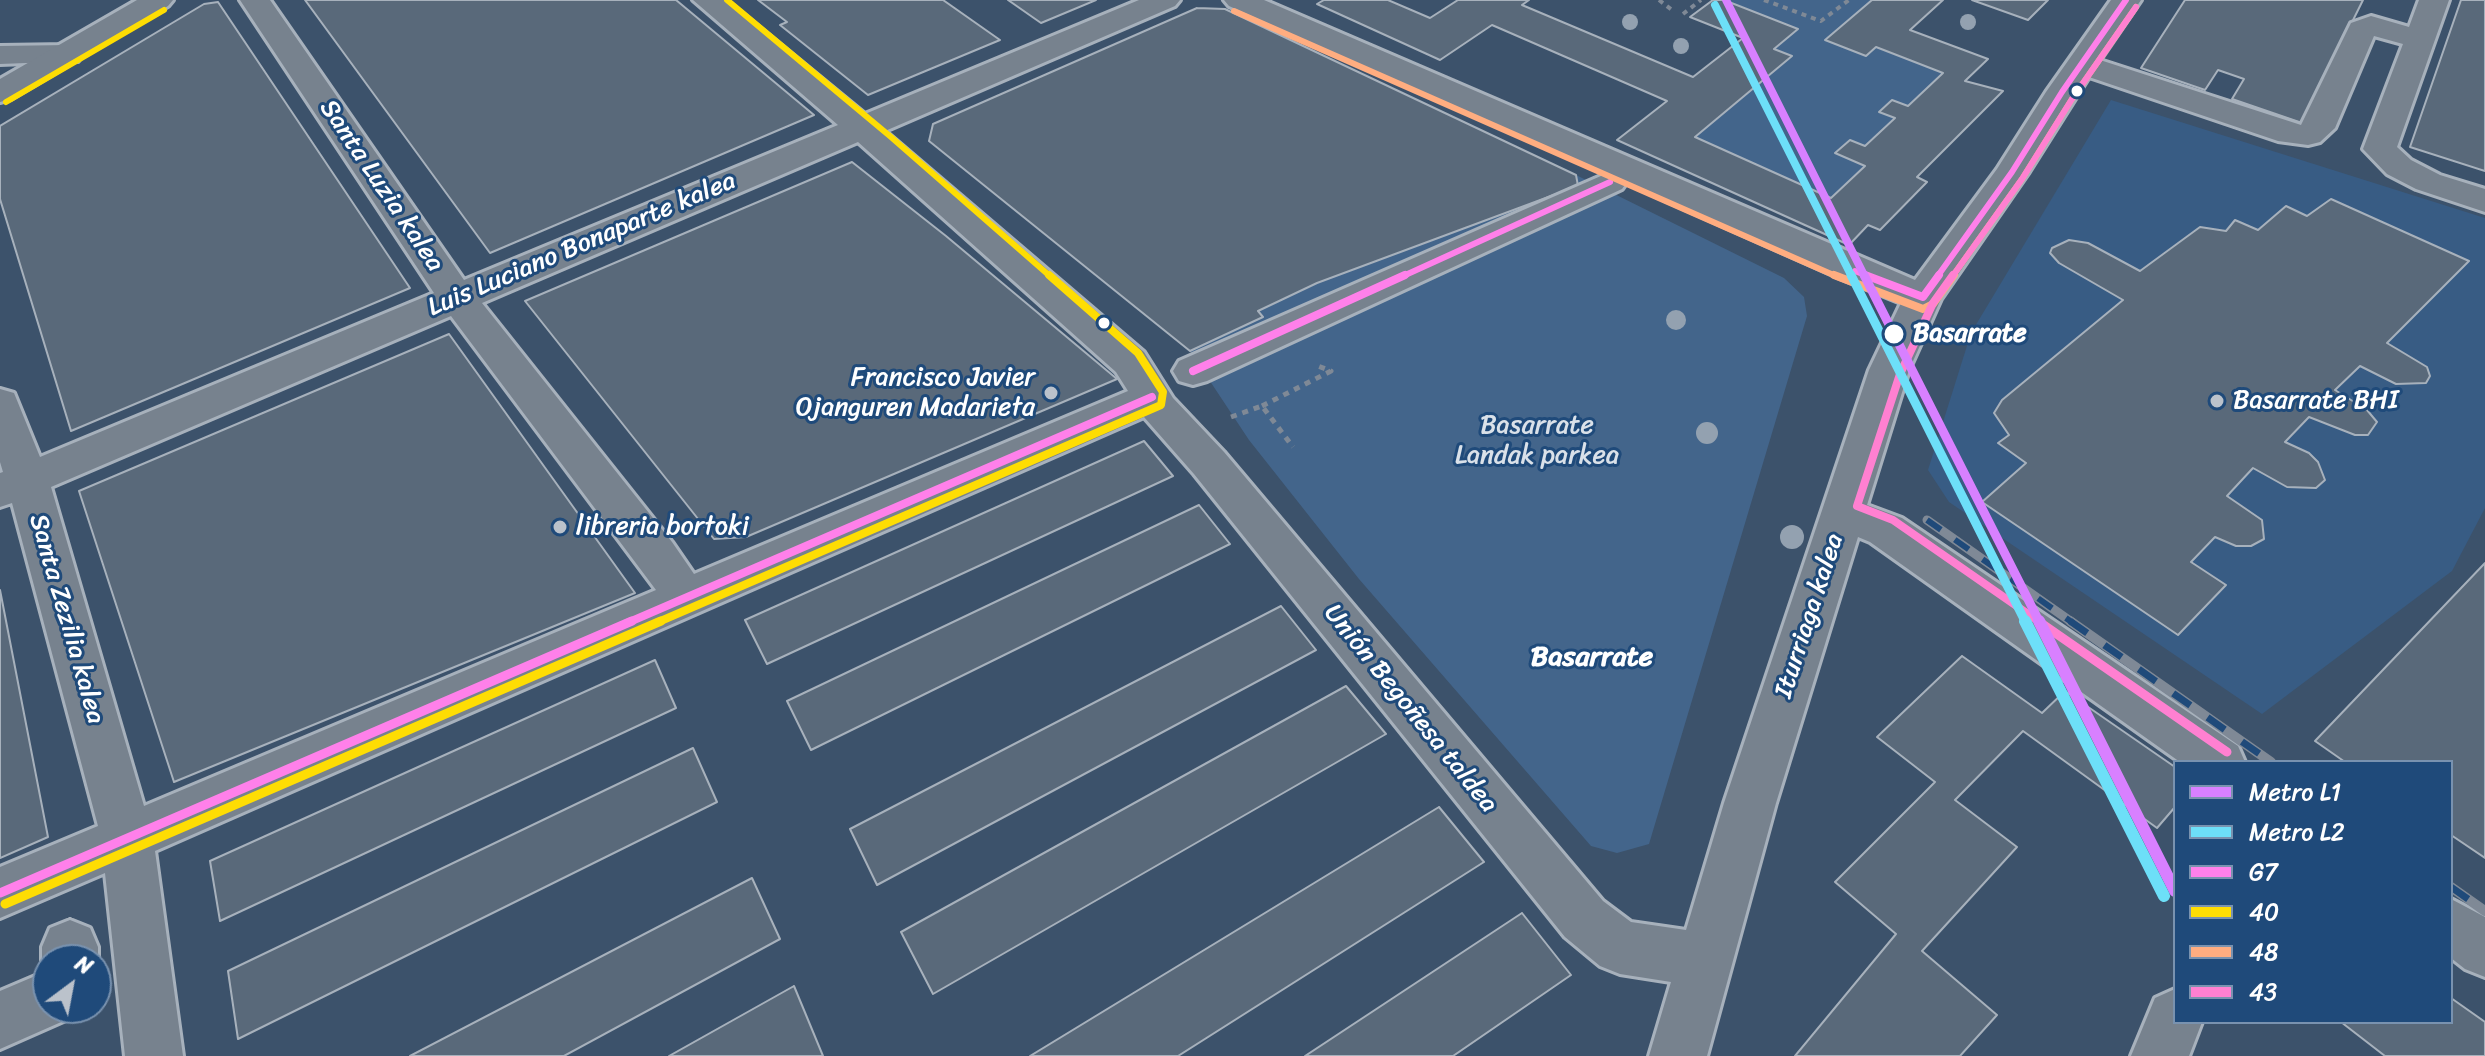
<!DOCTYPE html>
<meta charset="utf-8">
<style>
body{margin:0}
#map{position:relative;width:2485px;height:1056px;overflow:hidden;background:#3c526b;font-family:Sriracha,sans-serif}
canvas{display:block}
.legend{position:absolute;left:2173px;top:760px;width:280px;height:264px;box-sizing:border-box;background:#1f4a7a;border:2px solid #7992af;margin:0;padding:10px 14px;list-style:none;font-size:24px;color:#fff}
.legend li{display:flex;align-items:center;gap:16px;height:40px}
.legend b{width:40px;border:2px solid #7992af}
.north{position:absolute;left:32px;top:944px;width:80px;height:80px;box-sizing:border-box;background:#1f4a7a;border:2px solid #7992af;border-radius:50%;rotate:32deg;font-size:22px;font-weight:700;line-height:32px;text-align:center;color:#fff}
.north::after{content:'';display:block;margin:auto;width:28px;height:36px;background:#bbc2cb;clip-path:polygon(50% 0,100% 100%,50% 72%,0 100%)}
</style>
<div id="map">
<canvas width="2485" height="1056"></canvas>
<ul class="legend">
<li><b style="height:10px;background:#d880ff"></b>Metro L1</li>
<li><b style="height:10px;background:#6ddff8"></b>Metro L2</li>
<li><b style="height:10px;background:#ff80ea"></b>G7</li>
<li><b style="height:10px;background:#fedd03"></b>40</li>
<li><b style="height:10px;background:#ffad80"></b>48</li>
<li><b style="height:10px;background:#ff80d1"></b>43</li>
</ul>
<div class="north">N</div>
</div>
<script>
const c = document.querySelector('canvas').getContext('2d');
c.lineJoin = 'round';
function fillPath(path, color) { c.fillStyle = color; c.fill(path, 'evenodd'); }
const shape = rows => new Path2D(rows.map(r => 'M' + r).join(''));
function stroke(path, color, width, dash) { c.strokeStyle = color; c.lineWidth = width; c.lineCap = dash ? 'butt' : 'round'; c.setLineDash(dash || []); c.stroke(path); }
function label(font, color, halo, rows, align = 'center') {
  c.font = font + ' Sriracha,sans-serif'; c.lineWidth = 6; c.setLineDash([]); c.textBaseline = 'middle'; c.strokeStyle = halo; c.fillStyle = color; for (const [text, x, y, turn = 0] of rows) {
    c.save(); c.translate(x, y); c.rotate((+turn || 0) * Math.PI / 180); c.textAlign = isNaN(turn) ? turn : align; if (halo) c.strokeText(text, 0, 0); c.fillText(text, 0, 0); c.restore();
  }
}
fillPath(shape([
 [2111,100,2485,218,2485,508,2452,571,2262,714,1949,502,1928,470,1971,333]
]), '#385c84');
fillPath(shape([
 [1724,0,1872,0,1826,40,1876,47,1943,73,1908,106,1892,100,1880,111,1895,118,1865,146,1850,140,1836,152,1865,166,1831,198,1695,137,1791,57,1774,49,1798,29],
 [1576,175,1784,278,1804,297,1807,316,1649,844,1617,853,1591,846,1359,579,1249,440,1190,351,1263,317,1258,311,1317,283,1578,186]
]), '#43658b');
const building = shape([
 [305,0,676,0,814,115,490,253,305,0],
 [758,0,943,0,1000,40,868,95,780,25,787,22,758,0],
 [1008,0,1096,0,1041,23,1008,0],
 [1324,0,1388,0,1430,18,1458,0,1529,0,1522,5,1693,77,1743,38,1690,17,1713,0,1724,0,1798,29,1774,49,1792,56,1695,137,1831,198,1865,166,1835,153,1850,140,1865,146,1895,118,1879,112,1892,100,1908,106,1943,73,1876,47,1866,56,1825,40,1872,0,1943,0,1910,30,1988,59,1965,81,2003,91,1917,177,1927,182,1880,230,1868,225,1849,245,1617,140,1667,101,1492,25,1440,60,1317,4,1324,0],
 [1972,0,2048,0,2028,20,1972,0],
 [2185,0,2363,0,2302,123,2232,99,2244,79,2218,70,2205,90,2141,68,2185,0],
 [2461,0,2485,0,2485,171,2410,147,2461,0],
 [218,2,410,288,71,431,0,199,0,126,204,4,218,2],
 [1197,8,1225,9,1576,175,1578,186,1317,283,1258,311,1263,317,1190,351,929,141,933,124,1197,8],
 [852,162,946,236,1117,379,746,537,714,539,525,301,852,162],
 [2331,199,2469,261,2387,343,2427,367,2430,376,2426,383,2396,384,2360,366,2335,390,2367,410,2377,422,2368,435,2355,435,2309,417,2285,442,2309,453,2318,462,2325,480,2316,488,2287,487,2253,468,2227,496,2262,520,2264,539,2251,546,2236,546,2215,537,2191,562,2226,585,2178,635,1982,502,2026,463,1998,443,2009,435,1994,413,2002,400,2123,300,2059,263,2050,253,2052,248,2069,240,2088,243,2140,271,2200,227,2226,231,2235,220,2258,230,2286,206,2307,216,2331,199],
 [449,334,635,593,174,782,79,491,449,334],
 [1144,441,1173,476,767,664,745,620,1144,441],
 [1199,505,1230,544,811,750,787,701,1199,505],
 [2485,563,2485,858,2451,835,2451,762,2345,762,2315,741,2485,563],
 [0,590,48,837,0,858,0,590],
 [1281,606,1316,650,877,885,850,829,1281,606],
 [1962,656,2042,713,2065,691,2175,767,2175,807,2157,828,2023,731,1955,800,2017,847,1922,951,1997,1015,1960,1056,1795,1056,1896,934,1835,882,1935,782,1877,737,1962,656],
 [655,660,676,708,220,921,210,861,655,660],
 [1346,686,1386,734,933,994,901,932,1346,686],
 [693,748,717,802,238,1039,228,971,693,748],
 [1439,807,1484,862,1178,1056,1030,1056,1439,807],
 [752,878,780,939,564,1056,410,1056,752,878],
 [1522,913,1571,975,1453,1056,1305,1056,1522,913],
 [794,986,823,1056,669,1056,794,986],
 [2451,998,2485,1022,2485,1056,2385,1056,2341,1022,2451,1022,2451,998]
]);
fillPath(building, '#59697a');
stroke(building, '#a7b1bc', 2);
const pedestrian = shape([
 [1610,172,1622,175,1627,182,1622,189,1207,381,1193,385,1179,381,1173,371,1179,361,1610,172],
 [70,920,90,928,98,947,98,960,96,964,96,960,48,960,48,1008,73,1008,68,1019,0,1049,0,991,47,971,42,960,42,947,50,928,70,920]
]);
const minor = shape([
 [240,0,270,0,464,280,838,125,693,0,726,0,865,114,1139,0,1180,0,1175,6,885,131,1144,352,1173,398,1224,452,1603,901,1631,922,1686,930,1724,803,1869,370,1901,303,1842,279,1229,6,1224,0,1264,0,1915,280,1997,169,2046,92,2111,0,2141,0,2100,60,2301,125,2351,23,2371,16,2409,27,2419,0,2449,0,2397,147,2411,160,2440,175,2485,189,2485,212,2416,189,2387,174,2363,149,2403,44,2374,36,2335,128,2320,142,2308,145,2278,141,2089,77,2029,172,1941,299,1909,370,1867,505,1902,518,2238,746,2245,762,2180,762,1870,542,1858,537,1776,803,1707,1056,1649,1056,1671,982,1620,974,1600,966,1565,937,1194,474,1144,417,155,851,183,1056,125,1056,105,873,0,918,0,867,98,826,12,503,0,507,0,473,3,472,0,462,0,389,14,393,40,457,434,293,240,0],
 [858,142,1116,372,1128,391,694,574,672,542,482,303,858,142],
 [451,316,656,590,144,806,51,487,451,316],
 [67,45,78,47,83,54,78,61,0,64,0,46,67,45],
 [2451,899,2485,917,2485,977,2465,969,2451,958,2451,899],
 [2175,989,2175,1022,2202,1022,2189,1056,2131,1056,2155,998,2175,989]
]);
const tertiary = shape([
 [137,0,173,0,168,6,11,99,0,102,0,79,137,0]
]);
stroke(pedestrian, '#a7b1bc', 6);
stroke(minor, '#a7b1bc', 6);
stroke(tertiary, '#a7b1bc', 6);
stroke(shape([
 [1659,0,1672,10],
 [1764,0,1821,21,1849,0],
 [1683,14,1701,0]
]), '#7f8996', 4, [5, 5]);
stroke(shape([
 [1262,406,1331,371,1318,366],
 [1231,417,1262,406,1293,447]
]), '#7f8996', 5, [6, 6]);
fillPath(pedestrian, '#77828e');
fillPath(minor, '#77828e');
fillPath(tertiary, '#77828e');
const railFar1 = shape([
 [1927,520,2073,623]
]);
const rail = shape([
 [2070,621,2271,762],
 [2451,887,2485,911]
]);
stroke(railFar1, '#7f8996', 9);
stroke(rail, '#7f8996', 10);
stroke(railFar1, '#1f4a7a', 6, [17]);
stroke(rail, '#1f4a7a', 7, [21]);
stroke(shape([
 [1855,271,1870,277],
 [1401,277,1610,182],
 [1937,277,2012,172,2062,92,2126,0]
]), '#ff80ea', 6);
stroke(shape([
 [1865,275,1923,297,1939,275],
 [1193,371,1405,275],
 [627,623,1152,397]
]), '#ff80ea', 8);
stroke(shape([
 [0,893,632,621]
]), '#ff80ea', 9);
stroke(shape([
 [727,0,891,137,1051,277],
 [6,102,164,10]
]), '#fedd03', 6);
stroke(shape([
 [656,623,1161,405,1163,392,1138,353,1049,275]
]), '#fedd03', 8);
stroke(shape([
 [5,904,661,621]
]), '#fedd03', 9);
stroke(shape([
 [1234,11,1838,277],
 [1952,277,2022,179,2072,99,2136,7]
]), '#ffad80', 6);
stroke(shape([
 [1834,275,1923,309,1933,304,1954,275]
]), '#ffad80', 8);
stroke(shape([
 [1952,277,2022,179,2072,99,2136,7]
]), '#ff80d1', 6);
stroke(shape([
 [1953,275,1933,303,1900,374,1857,506,1893,520,2041,623]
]), '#ff80d1', 8);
stroke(shape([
 [2038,621,2227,752]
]), '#ff80d1', 9);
stroke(shape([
 [1726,0,1865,277]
]), '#d880ff', 8);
stroke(shape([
 [1864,275,2040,623]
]), '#d880ff', 9);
stroke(shape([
 [2039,621,2175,891]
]), '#d880ff', 12);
stroke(shape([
 [1715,5,1852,277]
]), '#6ddff8', 8);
stroke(shape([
 [1851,275,2026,623]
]), '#6ddff8', 9);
stroke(shape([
 [2025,621,2164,896]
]), '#6ddff8', 12);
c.fillStyle = '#93a1b0';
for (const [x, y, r] of [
 [1630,22,8],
 [1968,22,8],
 [1681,46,8],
 [1676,320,10],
 [1707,433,11],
 [1792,537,12]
]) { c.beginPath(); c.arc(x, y, r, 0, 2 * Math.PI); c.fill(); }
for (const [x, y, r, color] of [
 [2077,91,7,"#fff"],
 [1104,323,7,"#fff"],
 [1894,334,11,"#fff"],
 [1051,393,8,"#bbc2cb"],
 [2217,401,8,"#bbc2cb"],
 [560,527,8,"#bbc2cb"]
]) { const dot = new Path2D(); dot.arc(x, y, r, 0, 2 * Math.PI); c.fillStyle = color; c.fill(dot); stroke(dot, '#1f4a7a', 3); }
label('26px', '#fff', '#1f4a7a', [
 ["Santa Luzia kalea",381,186,56],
 ["Luis Luciano Bonaparte kalea",582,245,-23],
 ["Iturriaga kalea",1810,616,-72],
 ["Santa Zezilia kalea",66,619,74],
 ["Unión Begoñesa taldea",1410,709,51]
]);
label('bold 26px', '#fff', '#1f4a7a', [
 ["Basarrate",1913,334]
], 'left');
label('26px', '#fff', '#1f4a7a', [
 ["Francisco Javier",1035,378,"right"],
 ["Ojanguren Madarieta",1035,408,"right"],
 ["Basarrate BHI",2233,401],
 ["libreria bortoki",576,527]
], 'left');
label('26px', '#dae1e9', '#1f4a7a', [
 ["Basarrate",1537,426],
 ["Landak parkea",1537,456]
]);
label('bold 28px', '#fff', '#1f4a7a', [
 ["Basarrate",1592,658]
]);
</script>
